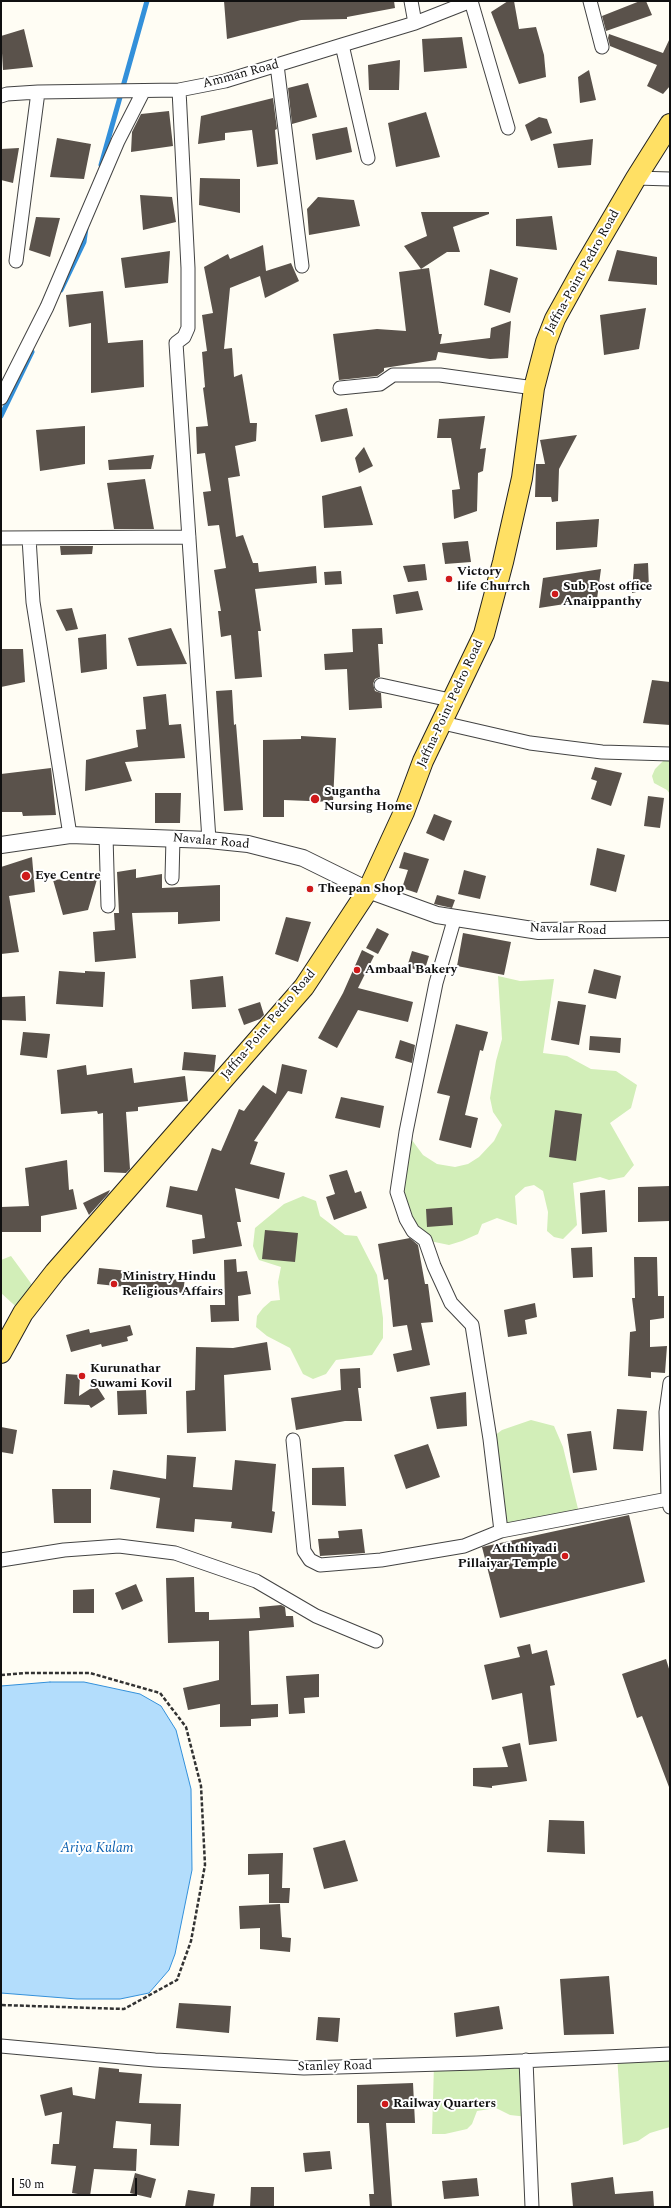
<!DOCTYPE html>
<style>
body{margin:0}
#map{position:relative;width:671px;height:2208px;overflow:hidden;background:#fffdf4;font-family:Spectral,serif}
canvas{display:block}
.frame{position:absolute;inset:0;border:2px solid #101010;pointer-events:none}
.scale{position:absolute;left:12px;top:2178px;width:125px;height:18px;box-sizing:border-box;border:2px solid #101010;border-top:0;padding-left:5px;font-size:12px;line-height:14px;white-space:nowrap;color:#101010;-webkit-text-stroke:3px #fff;paint-order:stroke}
</style>
<div id="map">
<canvas width="671" height="2208"></canvas>
<div class="frame"></div>
<div class="scale">50 m</div>
</div>
<script>
const c = document.querySelector('canvas').getContext('2d');
c.lineJoin = 'round';
function fillPath(path, color) { c.fillStyle = color; c.fill(path, 'evenodd'); }
const shape = rows => new Path2D(rows.map(r => 'M' + r).join(''));
function stroke(path, color, width, dash) { c.strokeStyle = color; c.lineWidth = width; c.lineCap = dash ? 'butt' : 'round'; c.setLineDash(dash || []); c.stroke(path); }
function label(font, color, halo, rows, align = 'center') {
  c.font = font + ' Spectral,serif'; c.lineWidth = 4; c.setLineDash([]); c.textBaseline = 'middle'; c.strokeStyle = halo; c.fillStyle = color; for (const [text, x, y, turn = 0] of rows) {
    c.save(); c.translate(x, y); c.rotate((+turn || 0) * Math.PI / 180); c.textAlign = isNaN(turn) ? turn : align; if (halo) c.strokeText(text, 0, 0); c.fillText(text, 0, 0); c.restore();
  }
}
fillPath(shape([
 [670,754,670,794,667,790,654,783,652,776,655,769],
 [498,976,520,981,554,979,543,1053,567,1056,591,1069,616,1071,637,1085,631,1108,610,1123,634,1165,624,1177,609,1180,600,1177,573,1183,577,1225,563,1239,554,1237,547,1231,548,1212,543,1191,534,1185,525,1187,515,1196,517,1225,497,1218,482,1224,478,1234,462,1241,449,1245,425,1240,397,1192,406,1132,423,1155,437,1164,455,1167,468,1164,479,1157,494,1141,502,1125,493,1112,490,1098,496,1061,502,1039],
 [303,1196,316,1201,320,1216,345,1235,357,1236,377,1275,383,1318,383,1338,372,1355,336,1360,326,1374,313,1379,303,1374,290,1348,267,1336,256,1327,257,1316,263,1308,271,1301,280,1300,278,1282,281,1267,259,1260,257,1256,253,1246,255,1228,284,1204],
 [11,1256,38,1293,23,1313,1,1293,1,1260],
 [531,1420,554,1426,563,1447,580,1517,501,1531,490,1439,502,1430],
 [670,2054,670,2127,650,2133,638,2141,623,2145,617,2055],
 [526,2060,528,2117,510,2115,496,2108,477,2111,472,2124,467,2129,445,2134,432,2134,434,2064]
]), '#d2eeb8');
const water = shape([
 [50,1682,84,1682,140,1694,161,1706,176,1730,191,1789,192,1870,175,1954,169,1970,149,1993,120,1999,77,1999,1,1993,1,1686,50,1682]
]);
fillPath(water, '#b3ddfc');
stroke(water, '#3390da', 1);
stroke(shape([
 [101,165,147,1],
 [61,290,84,242,86,228],
 [1,416,32,352]
]), '#3390da', 5);
fillPath(shape([
 [224,1,394,1,395,8,347,17,347,19,301,20,227,39],
 [508,1,514,1,519,29,536,27,544,55,546,77,519,84,491,12],
 [640,1,646,1,652,15,606,31,602,16],
 [24,29,33,67,3,70,1,36],
 [609,34,663,53,670,38,670,86,663,94,647,86,657,65,610,46,608,38],
 [462,37,467,68,424,72,422,39],
 [400,60,399,90,369,90,368,65],
 [589,70,596,100,580,103,578,77],
 [308,83,317,117,292,124,288,88],
 [273,98,277,129,275,130,278,164,257,167,252,130,225,133,225,140,198,144,201,116],
 [169,111,173,146,131,152,132,132,141,114],
 [426,112,440,157,396,167,388,123],
 [539,117,547,119,552,133,531,141,525,125],
 [347,127,352,152,316,160,312,134],
 [57,138,91,144,84,179,50,177],
 [593,139,591,165,558,168,553,144],
 [19,148,13,183,1,180,1,149],
 [200,178,240,179,240,213,199,205],
 [140,195,172,197,176,222,143,230],
 [318,197,354,200,360,226,309,235,307,209],
 [421,212,489,212,489,214,453,227,460,252,447,252,421,269,404,246,427,236],
 [552,216,557,250,516,246,516,219],
 [36,217,60,218,50,257,29,250],
 [263,245,266,271,291,263,299,281,265,298,260,276,230,288,224,349,232,348,234,377,242,374,250,423,257,423,256,441,235,446,240,476,228,478,236,537,243,535,253,563,258,563,259,572,316,566,317,583,255,589,261,631,258,631,262,677,235,679,231,635,221,637,218,611,221,611,214,570,226,568,219,525,208,526,203,492,211,491,205,453,197,454,196,427,208,426,203,388,205,387,202,352,207,351,202,315,213,313,204,267,228,254,230,259],
 [617,250,657,257,657,285,608,281],
 [170,251,168,283,125,288,121,258],
 [429,268,439,334,442,334,440,344,490,338,491,328,511,321,508,358,490,359,438,352,436,360,384,368,384,371,377,376,339,380,333,334,377,329,406,331,399,272],
 [490,269,518,278,510,313,484,305],
 [103,291,108,343,143,340,144,387,91,393,91,323,69,327,66,295],
 [646,308,639,349,604,355,600,315],
 [347,408,353,436,321,442,315,415],
 [485,416,480,449,486,448,483,471,478,473,477,511,454,519,452,490,460,489,451,438,437,438,439,419],
 [85,426,85,464,40,471,36,430],
 [577,435,559,469,558,501,552,502,551,497,535,497,536,464,545,464,540,440],
 [364,447,373,466,359,473,355,458],
 [154,455,151,469,109,470,108,460],
 [145,479,154,529,114,529,107,483],
 [361,486,373,525,324,528,322,496],
 [599,519,597,547,556,550,556,522],
 [468,541,471,562,445,564,442,543],
 [60,546,93,546,92,554,61,555],
 [648,563,649,589,632,593,634,564],
 [425,564,427,580,408,582,403,566],
 [601,569,597,599,539,608,543,578],
 [341,571,342,584,325,585,324,572],
 [418,591,423,610,396,614,393,595],
 [72,608,78,629,66,631,56,610],
 [171,628,187,664,137,666,128,638],
 [382,628,383,644,378,644,380,677,375,679,373,684,375,691,381,693,382,708,349,710,347,669,325,670,324,654,353,652,352,629],
 [106,634,107,669,81,673,78,638],
 [1,649,23,649,25,682,1,687],
 [652,680,670,682,670,725,643,723],
 [232,690,234,725,236,724,243,810,224,811,216,691],
 [166,694,169,725,181,724,185,758,125,762,132,781,85,791,86,760,138,747,136,730,146,729,143,697],
 [301,736,336,738,333,802,284,800,284,817,263,817,263,740,301,739],
 [595,767,622,773,611,806,591,799,597,781,591,779],
 [51,768,56,815,23,816,22,812,1,812,1,774],
 [155,793,181,793,180,823,155,823],
 [648,796,664,798,660,828,644,826],
 [434,814,452,821,444,841,426,833],
 [597,848,625,855,616,892,590,885],
 [404,852,429,859,417,893,402,888,408,870,399,868],
 [32,857,35,892,9,896,19,952,1,954,1,867],
 [136,869,136,878,162,874,162,888,220,885,220,921,178,924,178,912,132,913,136,958,95,962,93,932,115,930,114,913,119,913,117,872],
 [464,870,486,876,480,899,458,894],
 [98,876,88,910,63,915,53,880],
 [437,895,455,900,452,908,434,904],
 [286,917,311,922,298,962,275,954],
 [377,928,389,934,378,954,366,948],
 [463,933,511,942,504,975,457,966],
 [362,950,374,956,358,988,413,1002,408,1022,358,1010,337,1048,318,1038,343,993],
 [412,951,429,956,424,972,407,967],
 [594,969,621,976,616,999,588,993],
 [59,971,85,973,85,971,105,972,103,1007,56,1004],
 [223,976,226,1007,192,1009,190,980],
 [25,996,26,1021,1,1020,1,997],
 [558,1001,586,1005,579,1045,551,1040],
 [260,1002,264,1015,260,1019,244,1025,238,1009],
 [456,1024,488,1032,483,1051,480,1050,465,1115,478,1118,471,1148,439,1140,450,1096,437,1093],
 [23,1032,50,1034,47,1058,20,1055],
 [590,1036,621,1038,620,1053,589,1050],
 [400,1040,415,1045,412,1063,395,1058],
 [184,1052,216,1055,214,1072,182,1070],
 [282,1064,307,1070,302,1094,288,1091,254,1141,258,1142,250,1164,285,1173,279,1199,235,1188,241,1222,237,1222,242,1246,193,1254,192,1240,205,1238,202,1215,166,1207,170,1186,197,1191,212,1148,221,1151,239,1109,244,1111,263,1085,276,1094],
 [86,1065,87,1075,132,1068,134,1083,185,1076,188,1101,138,1107,138,1111,126,1112,130,1169,126,1173,104,1172,103,1113,98,1114,97,1111,61,1114,57,1070],
 [341,1097,384,1106,380,1128,335,1118],
 [555,1110,582,1114,576,1161,549,1157],
 [67,1160,69,1190,73,1189,77,1209,41,1216,41,1232,1,1232,1,1207,29,1206,25,1168],
 [347,1170,355,1193,361,1191,367,1208,334,1220,326,1197,335,1194,329,1175],
 [670,1186,669,1221,638,1222,638,1187],
 [110,1190,108,1194,89,1215,83,1203],
 [605,1190,607,1232,582,1234,580,1193],
 [452,1207,453,1225,427,1227,426,1209],
 [265,1230,298,1233,295,1262,262,1259],
 [410,1238,418,1245,425,1284,428,1284,433,1322,421,1323,430,1365,397,1372,393,1354,412,1350,407,1325,393,1327,388,1279,384,1280,378,1244],
 [592,1247,593,1277,573,1278,571,1248],
 [634,1257,657,1257,658,1296,664,1296,664,1318,650,1320,650,1347,667,1346,665,1373,651,1372,651,1378,628,1376,630,1332,636,1331,632,1298,635,1298],
 [236,1259,237,1272,247,1271,251,1294,238,1296,239,1321,211,1322,210,1305,225,1305,224,1260],
 [99,1268,158,1274,159,1282,185,1278,183,1293,97,1284],
 [535,1303,537,1317,525,1320,527,1334,508,1337,504,1310],
 [130,1325,133,1335,127,1337,128,1341,102,1347,101,1344,71,1352,66,1335,89,1329,90,1333],
 [267,1342,271,1370,224,1375,226,1431,187,1433,186,1391,195,1390,196,1347,233,1348],
 [360,1368,361,1388,358,1388,362,1421,345,1421,296,1430,291,1398,341,1390,340,1369],
 [66,1374,80,1375,79,1396,96,1385,105,1399,91,1408,89,1405,64,1404],
 [146,1390,147,1414,118,1415,117,1391],
 [466,1392,467,1426,437,1429,430,1397],
 [617,1409,647,1411,643,1451,613,1449],
 [1,1427,17,1430,13,1454,1,1452],
 [591,1431,597,1470,573,1473,567,1434],
 [428,1444,440,1477,406,1489,394,1455],
 [167,1455,196,1457,193,1487,232,1490,235,1460,276,1464,272,1511,275,1512,272,1533,231,1528,232,1522,195,1519,194,1532,156,1528,160,1498,110,1489,113,1470,166,1479],
 [344,1467,346,1506,312,1505,312,1468],
 [52,1489,91,1489,91,1523,54,1523],
 [629,1515,645,1582,500,1618,482,1547],
 [362,1529,365,1553,320,1556,318,1539,339,1538,338,1531],
 [194,1577,195,1612,209,1612,209,1620,260,1618,259,1607,281,1605,285,1607,286,1616,293,1616,294,1627,249,1631,251,1705,278,1704,278,1717,251,1719,251,1726,220,1727,220,1704,188,1710,183,1688,219,1680,219,1641,168,1643,166,1578],
 [136,1584,143,1601,122,1610,115,1593],
 [94,1589,94,1613,73,1613,73,1590],
 [530,1644,532,1654,547,1650,555,1685,550,1686,557,1741,529,1745,522,1693,492,1700,484,1665,520,1657,517,1647],
 [666,1659,670,1672,669,1787,642,1716,637,1718,622,1674],
 [319,1674,319,1697,304,1698,305,1713,289,1714,286,1676],
 [520,1743,527,1781,492,1786,492,1788,473,1786,473,1768,508,1767,502,1747],
 [549,1820,584,1821,585,1854,547,1852],
 [345,1840,358,1881,324,1889,313,1848],
 [283,1853,282,1888,290,1888,289,1903,269,1903,269,1874,248,1875,248,1854],
 [280,1904,282,1937,291,1938,290,1952,260,1949,260,1928,240,1929,239,1906],
 [609,1976,614,2034,564,2035,560,1979],
 [179,2003,231,2006,229,2033,176,2028],
 [499,2006,503,2029,456,2037,454,2013],
 [318,2017,340,2018,338,2042,316,2040],
 [99,2067,119,2069,119,2072,142,2074,139,2103,181,2104,179,2146,150,2145,151,2124,116,2121,113,2148,137,2149,136,2171,94,2169,90,2196,72,2193,76,2166,51,2164,53,2144,59,2144,62,2112,45,2116,40,2095,72,2087,73,2095,95,2099],
 [413,2083,415,2123,386,2123,392,2207,370,2207,369,2194,374,2194,369,2123,357,2123,357,2085],
 [330,2151,332,2169,305,2172,303,2153],
 [135,2173,156,2179,151,2198,130,2193],
 [613,2177,615,2194,653,2191,654,2207,573,2207,571,2183],
 [477,2178,479,2196,444,2199,442,2181],
 [251,2187,274,2187,274,2207,250,2207],
 [188,2190,215,2194,213,2207,185,2207]
]), '#5a524b');
const minor = shape([
 [411,1,415,23],
 [471,1,508,128],
 [590,1,602,47],
 [342,45,368,158],
 [277,65,302,266],
 [179,90,188,268,188,328,184,337,176,343,209,840],
 [1,96,7,94,38,92,179,90,225,81,342,45,415,23,471,1],
 [636,178,670,179],
 [16,261,38,92],
 [340,388,380,384,393,375,440,375,534,388],
 [1,398,47,307,118,141,143,92],
 [1,538,189,537],
 [29,538,33,602,70,835],
 [381,685,450,700],
 [443,723,530,743,602,752,670,754],
 [106,836,108,906],
 [172,878,173,838],
 [455,917,436,983,406,1132,397,1192,406,1219,413,1231,425,1240,434,1266,451,1303,472,1325,490,1439,501,1531,668,1499],
 [670,1383,666,1412,668,1499,670,1507],
 [293,1440,304,1551,310,1560,320,1565,381,1560,464,1546,501,1531],
 [1,1560,64,1550,119,1546,175,1553,256,1581,316,1616,376,1641],
 [1,2046,155,2060,304,2068,477,2063,670,2054],
 [526,2060,532,2207]
]);
const tertiary = shape([
 [1,845,70,835,209,840,248,844,303,858,368,890,437,915,539,931,670,929]
]);
const primary = shape([
 [1,1353,23,1313,55,1272,304,987,368,890,404,812,423,761,484,634,503,562,522,478,534,388,546,342,555,319,581,272,636,178,670,124]
]);
stroke(minor, '#434343', 15);
stroke(tertiary, '#434343', 18);
stroke(primary, '#212121', 22);
stroke(shape([
 [1,1675,25,1673,90,1673,160,1693,186,1727,201,1786,205,1865,191,1941,177,1980,124,2009,1,2005]
]), '#323232', 2.5, [4, 2]);
stroke(minor, '#fff', 13);
stroke(tertiary, '#fff', 16);
stroke(primary, '#ffe064', 20);
for (const [x, y, r, color] of [
 [449,579,4,"#cf1a1b"],
 [555,594,4,"#cf1a1b"],
 [315,799,5,"#cf1a1b"],
 [26,876,5,"#cf1a1b"],
 [310,889,4,"#cf1a1b"],
 [357,970,4,"#cf1a1b"],
 [114,1284,4,"#cf1a1b"],
 [82,1376,4,"#cf1a1b"],
 [565,1556,4,"#cf1a1b"],
 [385,2104,4,"#cf1a1b"]
]) { const dot = new Path2D(); dot.arc(x, y, r, 0, 2 * Math.PI); c.fillStyle = color; c.fill(dot); stroke(dot, '#fff', 1.5); }
label('13px', '#101010', '#fff', [
 ["Amman Road",241,75,-15],
 ["Jaffna-Point Pedro Road",583,272,-61],
 ["Jaffna-Point Pedro Road",451,704,-65],
 ["Navalar Road",211,842,5],
 ["Navalar Road",568,930,2],
 ["Jaffna-Point Pedro Road",269,1025,-50],
 ["Stanley Road",335,2067,-1]
]);
label('bold 13px', '#101010', '#fff', [
 ["Victory",457,572],
 ["life Churrch",457,587],
 ["Sub Post office",563,587],
 ["Anaippanthy",563,602],
 ["Sugantha",324,792],
 ["Nursing Home",324,807],
 ["Eye Centre",35,876],
 ["Theepan Shop",318,889],
 ["Ambaal Bakery",365,970],
 ["Ministry Hindu",122,1277],
 ["Religious Affairs",122,1292],
 ["Kurunathar",90,1369],
 ["Suwami Kovil",90,1384],
 ["Aththiyadi",557,1549,"right"],
 ["Pillaiyar Temple",557,1564,"right"],
 ["Railway Quarters",393,2104]
], 'left');
label('italic 14px', '#0c61b0', '#fff', [
 ["Ariya Kulam",97,1849]
]);
</script>
